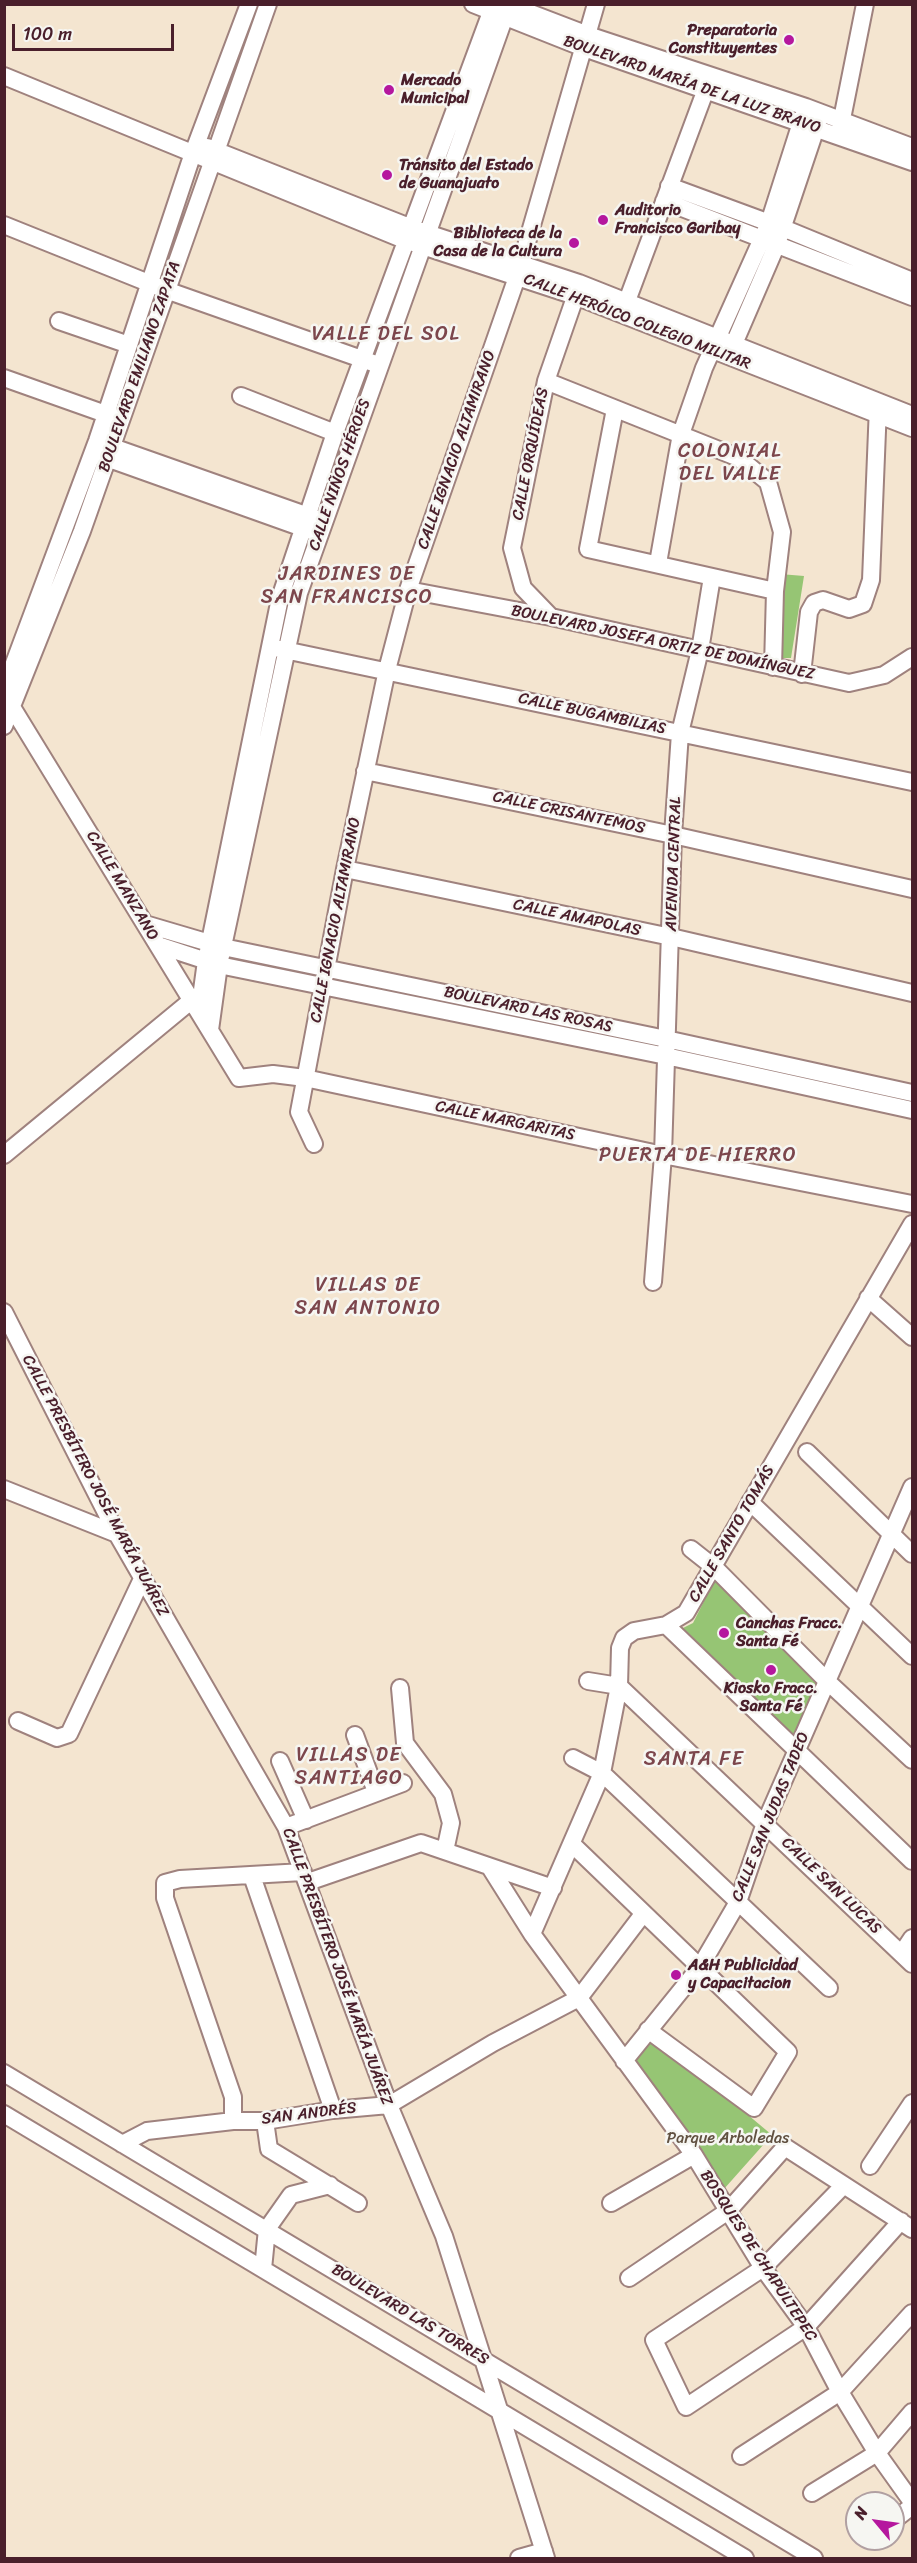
<!DOCTYPE html>
<meta charset="utf-8">
<style>
body{margin:0}
#map{position:relative;width:917px;height:2563px;overflow:hidden;background:#f4e5d0;font-family:Sriracha,sans-serif}
canvas{display:block}
.frame{position:absolute;inset:0;border:6px solid #4a1f2b;pointer-events:none}
.north{position:absolute;left:845px;top:2491px;width:60px;height:60px;box-sizing:border-box;background:#f6f6f2;border:2px solid #b1a0a2;border-radius:50%;rotate:299deg;font-size:16px;font-weight:700;line-height:24px;text-align:center;color:#4a1f2b}
.north::after{content:'';display:block;margin:auto;width:21px;height:27px;background:#b5179e;clip-path:polygon(50% 0,100% 100%,50% 72%,0 100%)}
.scale{position:absolute;left:12px;top:24px;width:162px;height:27px;box-sizing:border-box;border:3px solid #4a1f2b;border-top:0;padding-left:8px;font-size:18px;line-height:21px;white-space:nowrap;color:#4a1f2b;-webkit-text-stroke:4px #f6f6f2;paint-order:stroke}
</style>
<div id="map">
<canvas width="917" height="2563"></canvas>
<div class="frame"></div>
<div class="north">N</div>
<div class="scale">100 m</div>
</div>
<script>
const c = document.querySelector('canvas').getContext('2d');
c.lineJoin = 'round';
function fillPath(path, color) { c.fillStyle = color; c.fill(path, 'evenodd'); }
const shape = rows => new Path2D(rows.map(r => 'M' + r).join(''));
function stroke(path, color, width, dash) { c.strokeStyle = color; c.lineWidth = width; c.lineCap = dash ? 'butt' : 'round'; c.setLineDash(dash || []); c.stroke(path); }
function label(font, color, halo, rows, align = 'center') {
  c.font = font + ' Sriracha,sans-serif'; c.lineWidth = 5; c.setLineDash([]); c.textBaseline = 'middle'; c.strokeStyle = halo; c.fillStyle = color; for (const [text, x, y, turn = 0] of rows) {
    c.save(); c.translate(x, y); c.rotate((+turn || 0) * Math.PI / 180); c.textAlign = isNaN(turn) ? turn : align; if (halo) c.strokeText(text, 0, 0); c.fillText(text, 0, 0); c.restore();
  }
}
fillPath(shape([
 [780,574,804,576,791,658,775,658],
 [716,1577,822,1682,794,1741,677,1631,693,1623],
 [648,2043,668,2048,772,2135,724,2189,635,2059]
]), '#96c574');
const minor = shape([
 [473,4,584,48,912,162],
 [507,4,588,35,806,107,912,147],
 [4,76,407,241,575,296,912,428],
 [840,129,865,4],
 [207,147,412,228,579,283,912,415],
 [669,186,783,228,912,281],
 [664,201,912,297],
 [4,225,166,290,373,363],
 [627,301,706,89],
 [59,321,129,345],
 [730,353,777,244,819,119],
 [4,378,114,417],
 [546,381,739,458,768,482,782,532,775,591,773,667],
 [241,396,335,433],
 [615,409,588,549,775,591],
 [107,445,317,519],
 [98,455,314,532],
 [658,563,681,434,704,368,769,223,806,107],
 [408,590,551,617,849,683,884,675,912,657],
 [551,617,523,588,512,548,546,381,579,286],
 [275,648,912,782],
 [802,674,809,612,814,603,823,600,849,609,863,604,871,580,878,406],
 [4,690,97,441,193,153,249,4],
 [4,694,239,1078,273,1074,305,1078,663,1155,912,1204],
 [4,726,82,531,268,4],
 [365,771,673,835,912,889],
 [345,869,671,937,912,993],
 [145,924,223,947,666,1039,912,1093],
 [158,945,219,965,666,1056,912,1110],
 [199,1012,206,961,280,598,335,433,494,4],
 [210,1030,219,965,299,593,509,5],
 [314,1144,299,1112,345,869,387,670,408,590,517,277,596,4],
 [4,1155,192,1000],
 [653,1282,663,1155,673,835,680,733,700,650,712,577],
 [868,1298,912,1337],
 [4,1312,117,1534,286,1827,389,2105,444,2236,546,2558],
 [807,1452,912,1554],
 [4,1489,117,1534],
 [750,1502,912,1656],
 [691,1549,715,1568,828,1682,912,1760],
 [666,1625,912,1861],
 [588,1681,619,1686],
 [619,1686,912,1964],
 [400,1688,405,1743,443,1794,451,1823,445,1851],
 [18,1721,57,1738,69,1734,142,1579],
 [355,1735,376,1792],
 [573,1758,602,1773,829,1988],
 [280,1761,306,1820],
 [286,1827,403,1783],
 [573,1845,788,2052,754,2108,648,2030],
 [491,1869,532,1934,694,2155,763,2268,806,2327,840,2392,877,2453,912,2502],
 [252,1876,333,2110],
 [308,1882,421,1843,553,1888],
 [532,1934,602,1773,619,1686,620,1648,624,1638,634,1631,666,1625,686,1613,912,1224],
 [902,1953,912,1938],
 [624,2061,700,1967,738,1902,765,1823,912,1487],
 [4,2073,814,2558],
 [4,2114,745,2558],
 [233,2121,233,2097,165,1898,165,1883,180,1879,303,1872],
 [265,2121,269,2149,358,2203],
 [122,2144,147,2131,233,2121,265,2121,333,2110,389,2105,493,2043,579,1998,643,1914],
 [870,2166,912,2103],
 [843,2186,763,2268,654,2340,686,2407,806,2327,901,2221],
 [611,2203,694,2155],
 [263,2269,267,2229,291,2195,330,2185],
 [629,2278,728,2211,785,2147,912,2229],
 [741,2456,840,2392,912,2313],
 [812,2493,877,2453,912,2412],
 [893,2521,912,2506],
 [519,2558,544,2551]
]);
stroke(minor, '#9f827e', 20);
stroke(minor, '#fff', 16);
for (const [x, y, r, color] of [
 [789,40,6,"#b5179e"],
 [389,90,6,"#b5179e"],
 [387,175,6,"#b5179e"],
 [603,220,6,"#b5179e"],
 [574,243,6,"#b5179e"],
 [724,1633,6,"#b5179e"],
 [771,1670,6,"#b5179e"],
 [676,1975,6,"#b5179e"]
]) { const dot = new Path2D(); dot.arc(x, y, r, 0, 2 * Math.PI); c.fillStyle = color; c.fill(dot); stroke(dot, '#f6f6f2', 2); }
label('bold 16px', '#4a1f2b', '#f6f6f2', [
 ["Preparatoria",777,31,"right"],
 ["Constituyentes",777,49,"right"],
 ["Mercado",401,81],
 ["Municipal",401,99],
 ["Tránsito del Estado",399,166],
 ["de Guanajuato",399,184],
 ["Auditorio",615,211],
 ["Francisco Garibay",615,229],
 ["Biblioteca de la",562,234,"right"],
 ["Casa de la Cultura",562,252,"right"],
 ["Canchas Fracc.",736,1624],
 ["Santa Fé",736,1642],
 ["Kiosko Fracc.",771,1689,"center"],
 ["Santa Fé",771,1707,"center"],
 ["A&H Publicidad",688,1966],
 ["y Capacitacion",688,1984]
], 'left');
label('16px', '#4a1f2b', '#f6f6f2', [
 ["BOULEVARD MARÍA DE LA LUZ BRAVO",692,85,19],
 ["CALLE HERÓICO COLEGIO MILITAR",637,322,21],
 ["BOULEVARD EMILIANO ZAPATA",140,367,-71],
 ["CALLE IGNACIO ALTAMIRANO",457,450,-71],
 ["CALLE ORQUÍDEAS",531,454,-79],
 ["CALLE NIÑOS HÉROES",340,475,-71],
 ["BOULEVARD JOSEFA ORTIZ DE DOMÍNGUEZ",663,643,12],
 ["CALLE BUGAMBILIAS",592,714,12],
 ["CALLE CRISANTEMOS",569,813,12],
 ["AVENIDA CENTRAL",674,864,-88],
 ["CALLE MANZANO",122,886,59],
 ["CALLE AMAPOLAS",577,918,12],
 ["CALLE IGNACIO ALTAMIRANO",336,920,-79],
 ["BOULEVARD LAS ROSAS",528,1010,12],
 ["CALLE MARGARITAS",505,1121,12],
 ["CALLE PRESBÍTERO JOSÉ MARÍA JUÁREZ",95,1486,62],
 ["CALLE SANTO TOMÁS",732,1534,-60],
 ["CALLE SAN JUDAS TADEO",771,1817,-68],
 ["CALLE SAN LUCAS",831,1886,44],
 ["CALLE PRESBÍTERO JOSÉ MARÍA JUÁREZ",337,1967,70],
 ["SAN ANDRÉS",309,2114,-7],
 ["BOSQUES DE CHAPULTEPEC",758,2256,57],
 ["BOULEVARD LAS TORRES",410,2315,31]
]);
label('16px', '#615141', '#f6f6f2', [
 ["Parque Arboledas",728,2139]
]);
c.letterSpacing = '1.5px';
label('20px', '#7c464c', '#f6f6f2', [
 ["VALLE DEL SOL",386,335],
 ["COLONIAL",730,452],
 ["DEL VALLE",730,475],
 ["JARDINES DE",347,575],
 ["SAN FRANCISCO",347,598],
 ["PUERTA DE HIERRO",698,1156],
 ["VILLAS DE",368,1286],
 ["SAN ANTONIO",368,1309],
 ["VILLAS DE",349,1756],
 ["SANTIAGO",349,1779],
 ["SANTA FE",694,1760]
]);
c.letterSpacing = '0px';
</script>
